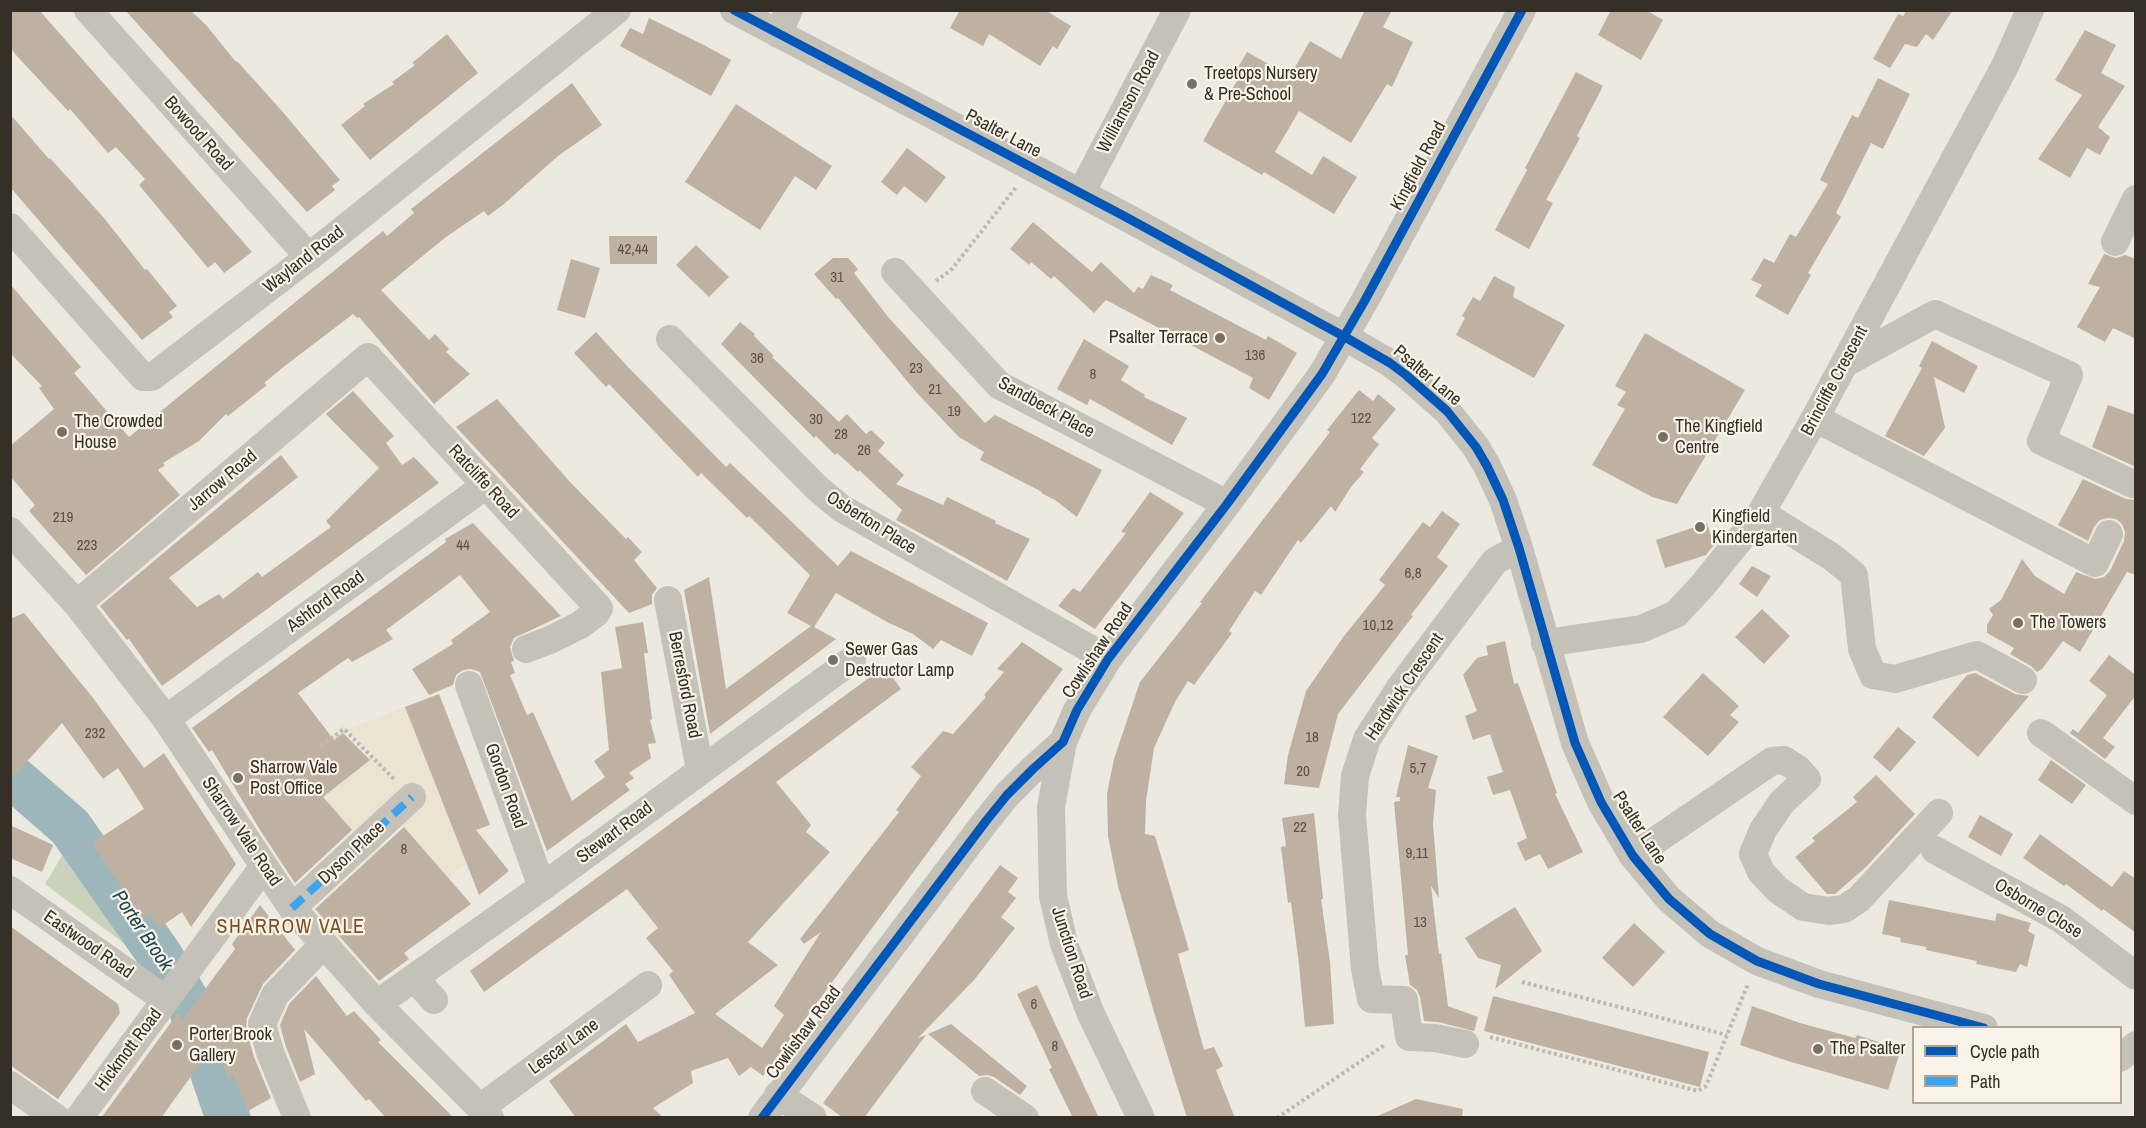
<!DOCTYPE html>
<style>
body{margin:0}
#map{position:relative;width:2146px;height:1128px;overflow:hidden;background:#ece9e0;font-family:"Archivo Narrow",sans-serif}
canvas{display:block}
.frame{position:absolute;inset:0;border:12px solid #352f28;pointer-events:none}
.legend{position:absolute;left:1912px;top:1026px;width:210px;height:78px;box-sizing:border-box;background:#f9f4e7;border:2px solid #aba59b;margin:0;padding:8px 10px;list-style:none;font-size:18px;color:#352f28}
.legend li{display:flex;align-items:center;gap:12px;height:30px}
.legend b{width:30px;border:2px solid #aba59b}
</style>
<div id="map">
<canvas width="2146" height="1128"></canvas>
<div class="frame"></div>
<ul class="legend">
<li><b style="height:8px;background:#0057b8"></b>Cycle path</li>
<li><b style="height:8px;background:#3ea3eb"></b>Path</li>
</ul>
</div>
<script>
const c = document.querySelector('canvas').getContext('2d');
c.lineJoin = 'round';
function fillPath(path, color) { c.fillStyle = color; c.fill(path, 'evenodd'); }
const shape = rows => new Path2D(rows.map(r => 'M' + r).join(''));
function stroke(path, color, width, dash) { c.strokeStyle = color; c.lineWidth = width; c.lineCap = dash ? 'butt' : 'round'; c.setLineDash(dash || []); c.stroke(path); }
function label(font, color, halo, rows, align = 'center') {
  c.font = font + ' "Archivo Narrow",sans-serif'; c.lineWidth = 4.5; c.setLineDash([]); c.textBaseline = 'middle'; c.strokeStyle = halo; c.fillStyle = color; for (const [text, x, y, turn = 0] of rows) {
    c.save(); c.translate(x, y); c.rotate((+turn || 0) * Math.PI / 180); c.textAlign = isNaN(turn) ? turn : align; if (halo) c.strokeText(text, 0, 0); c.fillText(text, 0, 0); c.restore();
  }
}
fillPath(shape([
 [11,762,51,792,80,822,72,839,135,937,130,948,45,884,72,839,11,785]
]), '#c9d2bb');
fillPath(shape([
 [405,707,456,838,473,860,459,869,424,896,434,861,399,820,377,841,397,866,382,881,349,844,357,836,345,822,318,801,374,755,347,730,313,756,331,736,344,725,348,729]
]), '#eae4d0');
stroke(shape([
 [10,775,70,827,161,957,190,1006,228,1118]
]), '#9db6bc', 45);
fillPath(shape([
 [10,10,39,10,252,252,224,273,215,262,208,268,139,185,145,179,116,147,108,153,70,109,68,111,16,55,10,47],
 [125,10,190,10,206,25,236,62,237,61,282,111,340,180,332,186,335,190,307,212],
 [960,10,1045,10,1071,26,1057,49,1053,46,1040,66,989,34,983,46,950,28],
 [1365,10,1392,10,1383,27,1413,42,1392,87,1387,84,1351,143,1299,111,1275,152,1312,175,1323,156,1357,177,1334,214,1264,172,1262,175,1203,141,1238,79,1233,76,1247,52,1290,76,1310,41,1341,59],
 [1611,10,1646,10,1663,20,1641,60,1598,35],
 [1907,10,1953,10,1933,40,1926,34,1917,47,1905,44,1890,68,1873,59,1898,14,1903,16],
 [649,18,704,45,731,60,711,96,620,46,630,28,643,34],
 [2085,30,2116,45,2101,73,2125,86,2098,127,2110,137,2100,155,2087,148,2070,178,2038,159,2082,95,2055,80],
 [447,34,478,73,370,160,341,125,365,106,363,104,394,84,392,82,415,65,412,63],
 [1576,72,1603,86,1577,136,1580,138,1546,200,1553,203,1529,249,1495,230,1527,170,1525,168],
 [1878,78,1910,94,1883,149,1871,143,1836,213,1841,217,1808,273,1811,275,1788,315,1755,296,1762,285,1751,280,1764,258,1774,263,1790,234,1796,237,1828,184,1820,180,1852,115,1858,118],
 [572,83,602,125,558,156,504,204,488,216,484,211,446,237,381,290,429,340,435,334,449,349,446,352,470,374,434,404,359,317,357,318,353,314,286,365,264,383,267,385,228,416,226,414,199,441,163,463,165,465,158,470,180,495,86,575,29,511,35,505,10,476,10,446,54,409,39,388,42,386,10,353,10,284,81,367,74,373,129,437,383,231,387,236,414,213,411,209],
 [736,104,832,166,816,190,795,176,760,230,685,182],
 [10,114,49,159,50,158,104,218,145,270,147,269,177,306,169,312,173,317,142,340,10,187],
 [907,148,946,177,926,203,904,186,897,195,881,182],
 [1033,222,1092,272,1101,262,1134,293,1138,287,1143,289,1151,275,1173,285,1170,290,1266,340,1268,336,1297,353,1269,400,1249,388,1253,378,1106,300,1094,313,1054,276,1051,279,1031,262,1029,265,1010,249],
 [609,236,657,236,657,264,610,264],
 [696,245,729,277,709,297,676,265],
 [2104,254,2116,258,2125,255,2136,259,2136,339,2113,328,2105,342,2077,327,2100,287,2088,284],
 [833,258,848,258,858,269,854,273,889,318,985,423,995,415,1102,470,1077,517,1055,500,1041,493,1042,492,980,460,984,452,959,437,917,393,838,298,836,299,814,274],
 [571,259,600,268,585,318,557,310],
 [1494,276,1515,287,1513,297,1565,325,1534,378,1456,335,1465,318,1462,316,1473,297,1480,301],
 [740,322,755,334,754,336,774,356,772,357,839,422,847,414,866,434,871,430,885,443,878,451,904,475,896,484,943,505,947,497,996,521,995,523,1030,539,1007,581,896,520,902,510,859,470,858,472,837,453,835,455,816,436,814,438,721,344],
 [596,332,627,366,726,467,730,463,838,566,851,551,988,623,972,656,941,640,933,649,913,634,889,623,836,593,814,627,836,639,710,734,684,590,709,577,726,689,811,626,787,613,810,575,749,516,747,518,701,473,698,477,609,384,606,387,574,353],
 [1645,333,1745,390,1677,504,1652,497,1592,465,1625,409,1617,405,1626,392,1615,386],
 [1084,339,1129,366,1121,380,1145,395,1144,397,1187,418,1172,445,1090,399,1087,405,1057,389],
 [1932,341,1978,366,1964,393,1934,377,1945,428,1924,456,1885,436,1922,368,1919,366],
 [1359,390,1373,401,1378,394,1396,409,1372,438,1379,444,1360,469,1364,472,1351,487,1335,512,1331,506,1301,543,1298,540,1261,595,1255,591,1229,631,1232,633,1194,685,1188,681,1175,702,1154,748,1146,801,1145,834,1155,836,1189,950,1178,954,1204,1050,1214,1047,1223,1066,1216,1070,1235,1118,1187,1118,1153,1009,1118,886,1108,836,1107,794,1114,759,1140,682,1202,603,1200,602,1330,432,1327,430],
 [353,391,394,436,386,443,402,465,414,457,439,483,162,686,129,639,127,640,100,606,281,455,298,477,169,578,197,607,219,594,223,599,258,572,262,577,331,527,326,521,379,468,326,414],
 [497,399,570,482,626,539,628,537,642,552,634,560,657,588,652,595,652,604,629,613,456,427],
 [2108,405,2136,415,2136,467,2092,447],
 [2083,479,2126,499,2136,500,2136,575,2127,572,2080,652,2063,641,2042,669,2037,672,2031,666,2010,654,2014,648,1987,633,1987,625,1993,615,1989,609,2001,600,2022,559,2035,576,2064,594,2076,572,2095,579,2104,577,2110,571,2124,541,2125,532,2122,524,2116,519,2108,518,2100,520,2094,527,2088,541,2058,525],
 [1150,492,1184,513,1095,629,1058,606,1073,588,1080,592,1126,533,1121,532],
 [1442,511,1460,524,1437,557,1448,566,1411,615,1413,616,1338,714,1319,788,1284,784,1288,755,1306,691,1344,636,1385,585,1379,580,1423,522,1430,527],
 [473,523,561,616,514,638,510,647,514,661,511,662,515,673,510,675,527,715,533,712,572,801,605,777,594,761,609,750,601,672,622,668,615,627,643,622,648,653,644,653,652,719,650,720,656,743,648,744,651,758,629,773,634,778,625,784,630,790,547,851,480,672,471,669,463,670,456,675,453,685,429,695,412,669,453,644,451,640,490,612,460,575,386,630,393,639,352,662,348,658,298,693,334,740,343,733,370,760,323,797,352,830,295,883,260,830,212,750,209,752,192,728,446,542,445,539],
 [1707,523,1714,545,1706,555,1665,568,1656,540],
 [1752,566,1771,576,1757,597,1739,584],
 [1762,609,1790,636,1764,664,1735,637],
 [24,613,93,698,144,768,164,753,236,864,191,927,182,912,159,928,150,914,143,918,92,843,144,809,118,768,103,779,62,723,10,780,10,619],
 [1505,641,1514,684,1518,683,1557,793,1555,794,1583,852,1548,869,1540,854,1525,861,1517,843,1527,838,1510,790,1493,795,1487,777,1503,772,1490,734,1473,740,1465,716,1477,711,1463,675,1477,658,1488,655,1486,646],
 [1022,642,1063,669,763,1076,751,1067,739,1076,728,1058,691,1071,693,1083,653,1108,664,1118,576,1118,549,1081,626,1024,638,1042,695,1013,669,975,673,971,646,938,658,928,627,889,484,992,470,971,885,666,901,689,776,782,811,825,806,832,830,852,748,942,778,965,715,1014,762,1048,784,1015,774,1006,821,932,804,944,800,939,899,812,896,810,921,776,911,767,943,731,953,734,986,697,984,695,1004,672,997,669],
 [2109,655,2136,675,2136,695,2103,738,2115,747,2105,759,2070,733,2073,729,2078,733,2107,695,2089,681],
 [1703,673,1739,706,1730,715,1739,722,1708,756,1663,717],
 [1975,673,2015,694,2029,696,1978,757,1932,717,1967,675],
 [439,694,490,825,476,830,509,871,479,895,405,707],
 [1898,727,1916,742,1890,772,1873,757],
 [1408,745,1438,756,1428,788,1436,790,1433,824,1439,898,1431,886,1439,954,1441,953,1448,1006,1478,1017,1474,1031,1438,1022,1424,1021,1420,997,1417,990,1410,985,1405,955,1408,955,1394,802,1400,801,1400,797,1396,797],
 [2051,760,2086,785,2072,804,2038,780],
 [1876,775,1915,814,1866,867,1835,894,1827,894,1795,857,1815,841,1812,838,1857,802,1853,797],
 [1314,813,1323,899,1321,899,1330,962,1334,1024,1305,1027,1299,965,1291,902,1288,903,1281,847,1286,846,1282,818],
 [1980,815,2013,834,2001,856,1968,837],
 [10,825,53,845,42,872,10,858],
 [404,827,471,904,404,953,409,959,379,981,315,909],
 [2040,834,2112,887,2124,871,2136,879,2136,933,2103,909,2102,911,2066,884,2064,886,2023,858],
 [1000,865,1018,878,1008,892,1016,898,1001,917,1015,928,974,980,918,1038,926,1035,864,1118,843,1118,823,1103],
 [1889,900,1995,921,1997,913,2031,923,2028,931,2035,935,2027,967,2020,964,2016,972,1976,964,1977,961,1926,950,1926,947,1900,942,1901,938,1882,934],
 [260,905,295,950,263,984,247,1018,246,1029,254,1057,271,1098,248,1111,233,1075,227,1077,215,1043,161,1118,101,1118,178,1013,182,1020,235,949,232,944],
 [1515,907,1542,951,1495,989,1501,965,1478,958,1465,938],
 [1634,923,1665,952,1633,987,1602,958],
 [10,926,118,1004,120,1013,58,1099,10,1065],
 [316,976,347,1016,354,1011,381,1040,378,1042,454,1118,386,1118,369,1099,366,1101,304,1029,315,1074,300,1082,286,1047,280,1025,289,1004],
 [1037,985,1057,1028,1099,1118,1073,1118,1049,1069,1052,1068,1017,994],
 [1493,996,1709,1052,1700,1087,1484,1031],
 [1752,1006,1800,1023,1855,1038,1857,1035,1897,1048,1896,1051,1900,1052,1888,1090,1788,1061,1740,1045],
 [951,1024,1027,1086,1020,1095,994,1077,987,1075,979,1076,928,1034],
 [1416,1099,1463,1109,1462,1118,1373,1118]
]), '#bfb1a2');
stroke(shape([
 [936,281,952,269,1017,186],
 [321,746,344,729,395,780],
 [1522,982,1727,1035],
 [1490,1037,1698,1091,1706,1086,1748,984],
 [1277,1118,1386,1044]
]), '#bdb9b2', 4, [3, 3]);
stroke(shape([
 [88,10,309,257],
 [734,10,1124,216,1345,337,1390,363,1406,375,1447,411,1476,447,1487,466,1503,500,1519,548,1575,743,1601,802,1633,856,1669,899,1710,934,1757,961,1819,984,1984,1028],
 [778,34,789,10],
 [1081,193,1177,10],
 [10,227,143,377,152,377,309,257,617,10],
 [2115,242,2136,199],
 [895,272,999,385,1227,504],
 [670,339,817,488,841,508,1108,659],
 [1844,364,1935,314,2069,375,2041,441,2133,484],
 [1815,418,2095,563,2109,534],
 [1761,513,1832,557,1854,575,1862,649,1873,675,1895,679,1977,655,2023,680],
 [10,531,77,604,166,719,292,908,377,1004,490,1118],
 [668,600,700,770],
 [77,604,368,357,599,608,596,613,580,625,550,640,526,649],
 [1545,643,1641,629,1676,614,1703,585,1761,513,1815,418,2005,66,2030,10],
 [469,685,542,887],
 [166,719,486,485],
 [2041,733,2136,801],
 [1063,742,1051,807,1053,896,1064,944,1091,1014,1141,1118],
 [1935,850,2061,919,2136,976],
 [1633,856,1772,761,1784,760,1798,769,1807,779,1782,802,1763,830,1753,854,1761,872,1778,890,1803,907,1829,911,1844,909,1859,899,1939,813],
 [10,890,166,1000],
 [292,908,412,797],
 [414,978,434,1000],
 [377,1004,542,887,852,660],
 [1465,1044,1435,1038,1409,1037,1404,1000,1371,999,1365,969,1352,815,1355,776,1367,739,1399,689,1495,561,1519,548],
 [2120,1058,2136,1045],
 [10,1085,56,1118],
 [985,1091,1025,1118],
 [778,1095,813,1118],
 [480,1108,648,985],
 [79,1118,264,866],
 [297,1118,270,1052,262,1024,275,995,324,944],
 [762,1118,986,821,1007,795,1033,769,1063,742,1077,710,1108,659,1227,504,1322,374,1364,302,1522,10]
]), '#c4c1b9', 28);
stroke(shape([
 [292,908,412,797]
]), '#3ea3eb', 8, [15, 8]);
stroke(shape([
 [734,10,1124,216,1345,337,1390,363,1406,375,1447,411,1476,447,1487,466,1503,500,1519,548,1575,743,1601,802,1633,856,1669,899,1710,934,1757,961,1819,984,1984,1028],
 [762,1118,986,821,1007,795,1033,769,1063,742,1077,710,1108,659,1227,504,1322,374,1364,302,1522,10]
]), '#0057b8', 9);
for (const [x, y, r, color] of [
 [1192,84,6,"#757068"],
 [1220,338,6,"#757068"],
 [62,432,6,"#757068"],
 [1663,437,6,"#757068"],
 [1700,527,6,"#757068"],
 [2018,623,6,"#757068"],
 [833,660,6,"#757068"],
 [238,778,6,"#757068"],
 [177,1045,6,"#757068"],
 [1818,1049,6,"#757068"]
]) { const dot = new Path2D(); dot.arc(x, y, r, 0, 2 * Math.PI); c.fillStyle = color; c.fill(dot); stroke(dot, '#f9f4e7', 2); }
label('15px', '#585046', null, [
 ["42,44",633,250],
 ["31",837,278],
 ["136",1255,356],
 ["36",757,359],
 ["23",916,369],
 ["8",1093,375],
 ["21",935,390],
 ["19",954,412],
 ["122",1361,419],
 ["30",816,420],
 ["28",841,435],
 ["26",864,451],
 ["219",63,518],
 ["223",87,546],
 ["44",463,546],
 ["6,8",1413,574],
 ["10,12",1378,626],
 ["232",95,734],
 ["18",1312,738],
 ["5,7",1418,769],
 ["20",1303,772],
 ["22",1300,828],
 ["8",404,850],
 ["9,11",1417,854],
 ["13",1420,923],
 ["6",1034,1005],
 ["8",1055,1047]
]);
label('18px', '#352f28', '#f9f4e7', [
 ["Treetops Nursery",1204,74],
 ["& Pre-School",1204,95],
 ["Psalter Terrace",1208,338,"right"],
 ["The Crowded",74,422],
 ["House",74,443],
 ["The Kingfield",1675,427],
 ["Centre",1675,448],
 ["Kingfield",1712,517],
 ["Kindergarten",1712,538],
 ["The Towers",2030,623],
 ["Sewer Gas",845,650],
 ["Destructor Lamp",845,671],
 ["Sharrow Vale",250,768],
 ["Post Office",250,789],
 ["Porter Brook",189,1035],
 ["Gallery",189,1056],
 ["The Psalter",1830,1049]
], 'left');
label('18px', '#352f28', '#f9f4e7', [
 ["Williamson Road",1129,102,-62],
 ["Bowood Road",198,134,48],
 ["Psalter Lane",1003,134,28],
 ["Kingfield Road",1419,166,-62],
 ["Wayland Road",304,260,-38],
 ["Psalter Lane",1427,376,40],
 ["Brincliffe Crescent",1835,381,-62],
 ["Sandbeck Place",1046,408,29],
 ["Jarrow Road",223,481,-40],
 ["Ratcliffe Road",483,482,47],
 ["Osberton Place",871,523,32],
 ["Ashford Road",326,602,-36],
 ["Cowlishaw Road",1098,651,-56],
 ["Berresford Road",684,685,79],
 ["Hardwick Crescent",1405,687,-56],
 ["Gordon Road",505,786,70],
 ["Psalter Lane",1639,828,57],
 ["Sharrow Vale Road",241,832,56],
 ["Stewart Road",615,833,-37],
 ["Dyson Place",352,853,-43],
 ["Osborne Close",2038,909,31],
 ["Eastwood Road",88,945,35],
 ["Junction Road",1071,953,72],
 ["Cowlishaw Road",804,1033,-53],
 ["Lescar Lane",564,1047,-36],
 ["Hickmott Road",129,1050,-53]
]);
c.letterSpacing = '1.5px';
label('20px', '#814e24', '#f9f4e7', [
 ["SHARROW VALE",291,928]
]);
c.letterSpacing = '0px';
label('italic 20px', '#1f4655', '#f9f4e7', [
 ["Porter Brook",142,931,56]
]);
</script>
